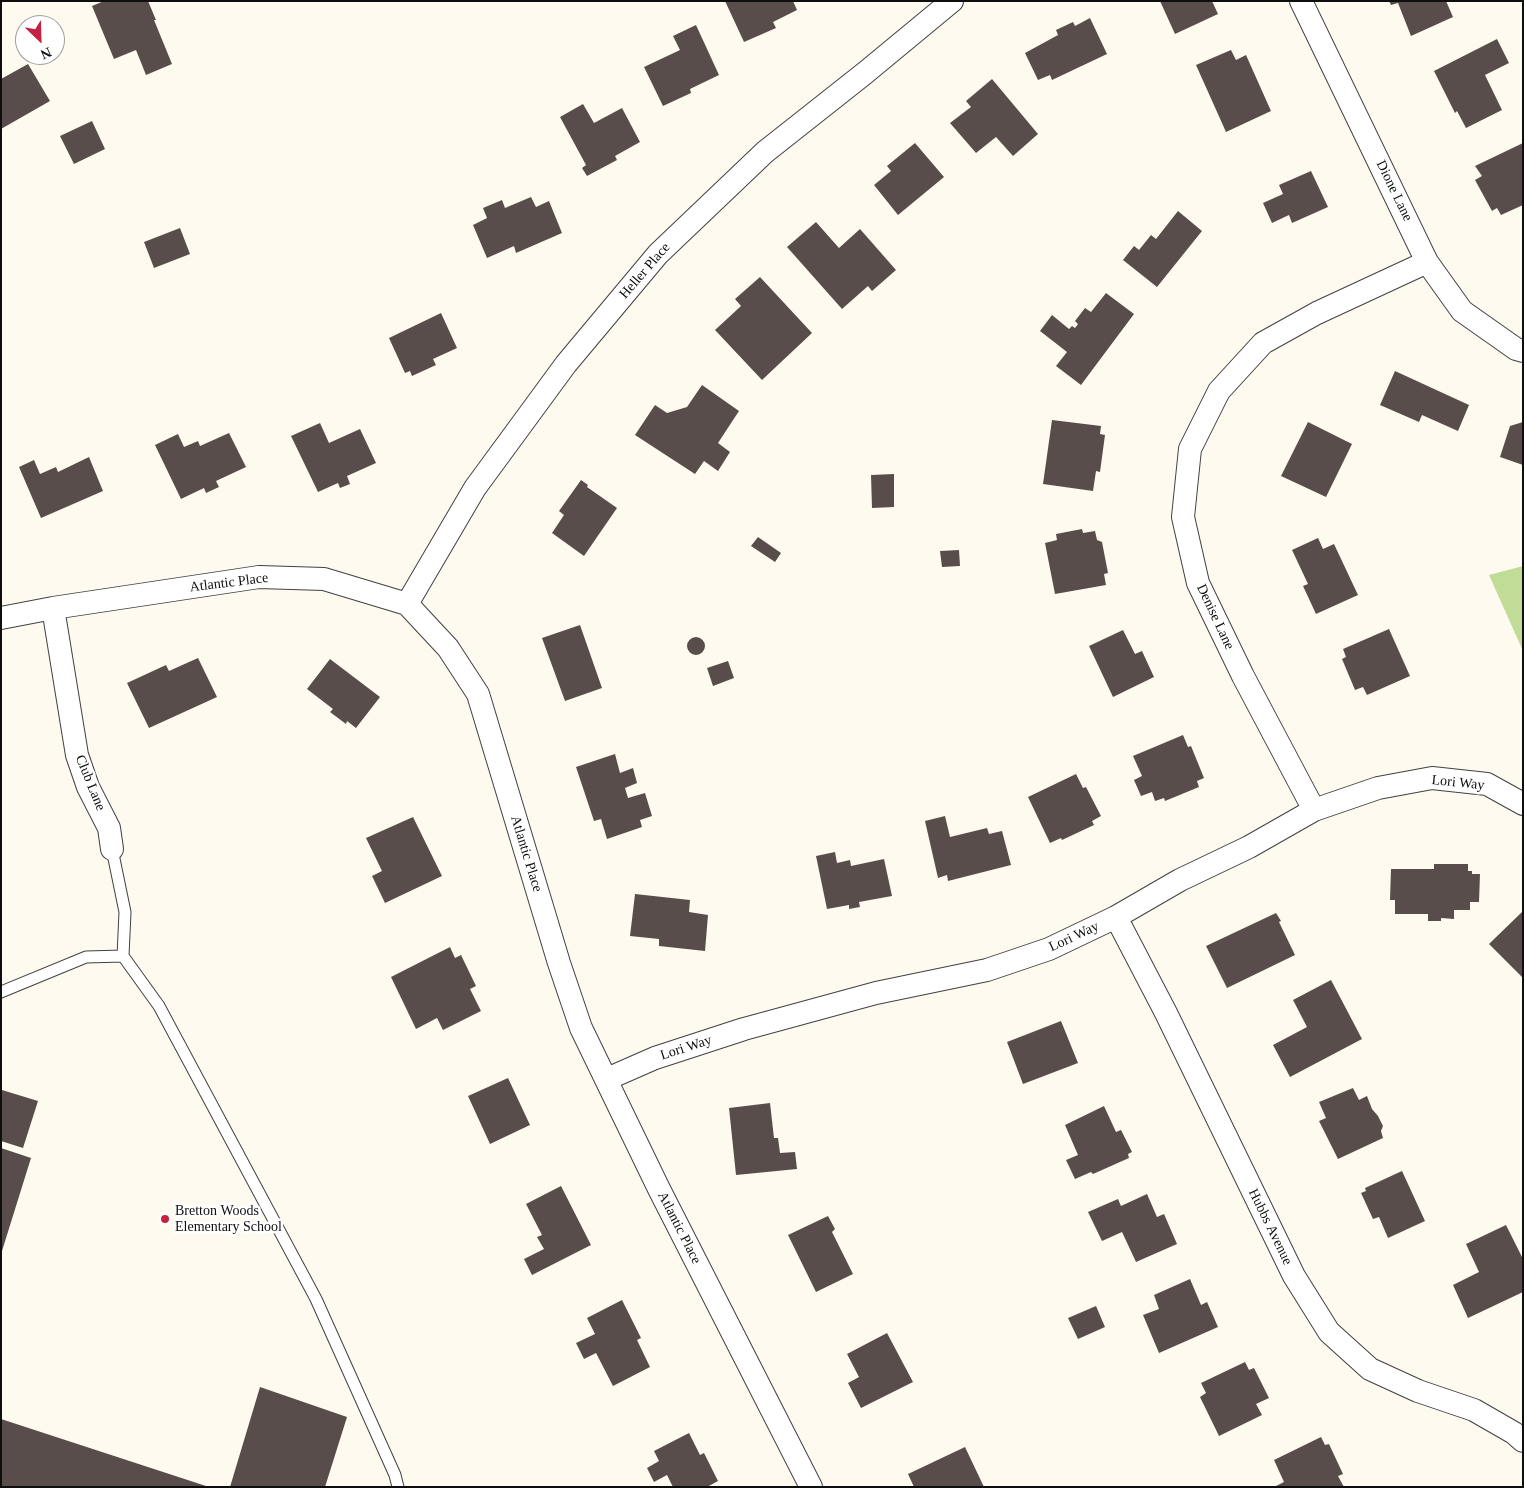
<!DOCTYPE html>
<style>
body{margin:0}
#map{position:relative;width:1524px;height:1488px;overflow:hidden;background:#fffaf0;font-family:"Times New Roman",serif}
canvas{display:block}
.frame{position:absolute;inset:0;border:2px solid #0e0e0e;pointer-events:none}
.north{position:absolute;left:15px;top:15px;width:50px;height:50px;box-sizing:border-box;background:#fff;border:1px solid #9f9f9f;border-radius:50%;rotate:156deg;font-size:14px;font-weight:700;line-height:20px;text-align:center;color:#0e0e0e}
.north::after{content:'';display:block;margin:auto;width:18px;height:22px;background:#c42143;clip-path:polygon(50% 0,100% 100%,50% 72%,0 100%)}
</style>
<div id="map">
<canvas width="1524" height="1488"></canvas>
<div class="frame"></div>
<div class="north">N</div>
</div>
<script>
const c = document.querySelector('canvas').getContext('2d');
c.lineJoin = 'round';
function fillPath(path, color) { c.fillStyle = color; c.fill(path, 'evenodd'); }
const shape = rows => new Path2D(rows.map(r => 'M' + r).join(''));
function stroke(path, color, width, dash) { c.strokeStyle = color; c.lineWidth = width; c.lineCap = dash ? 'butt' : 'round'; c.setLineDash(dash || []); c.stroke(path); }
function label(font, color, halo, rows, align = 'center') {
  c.font = font + ' "Times New Roman",serif'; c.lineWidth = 5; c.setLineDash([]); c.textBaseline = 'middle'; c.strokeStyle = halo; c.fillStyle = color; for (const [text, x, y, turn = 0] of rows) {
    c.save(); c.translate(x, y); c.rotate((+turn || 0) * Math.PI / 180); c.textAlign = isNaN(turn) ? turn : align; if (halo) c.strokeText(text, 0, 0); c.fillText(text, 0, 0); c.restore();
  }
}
fillPath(shape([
 [1523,566,1523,651,1489,575]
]), '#c1dc96');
fillPath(shape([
 [104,1,148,1,156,20,154,20,172,64,146,75,136,50,114,59,92,6],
 [725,1,793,1,797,10,773,22,776,28,744,42],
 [1160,1,1212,1,1218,14,1175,34],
 [1389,1,1446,1,1453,17,1411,36,1398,3,1391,5],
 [1090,18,1107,54,1052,80,1050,75,1038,80,1025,53,1058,35,1056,30,1073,22,1075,26],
 [696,25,719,75,690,89,691,93,663,106,644,67,680,50,673,36],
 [1497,39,1509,63,1485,75,1502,110,1466,128,1457,111,1455,113,1434,71],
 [1231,50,1236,60,1246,55,1271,111,1226,132,1196,65],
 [28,64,50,101,1,129,1,79],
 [992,79,1038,134,1013,156,996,137,976,153,950,123,971,107,966,101],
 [583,104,594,123,622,108,640,142,615,156,617,160,587,176,582,168,586,165,560,117],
 [92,121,105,149,74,164,60,136],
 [915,143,944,177,898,215,874,185,891,171,887,166],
 [1523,143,1523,205,1501,215,1497,208,1492,211,1475,180,1482,176,1475,166],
 [1311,171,1328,207,1292,223,1289,215,1272,223,1263,203,1283,194,1279,185],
 [531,197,536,207,549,201,562,233,516,253,514,246,487,258,473,225,487,218,483,208,502,200,505,208],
 [1178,211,1202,231,1157,287,1123,260,1134,246,1139,250,1151,235,1156,239],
 [816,222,839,248,860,229,896,270,872,291,868,286,842,309,787,247],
 [180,228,190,254,154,268,144,242],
 [760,277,812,333,762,380,715,330,741,306,735,299],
 [1106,293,1134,314,1081,385,1056,366,1067,352,1040,331,1052,315,1069,329,1072,326,1075,328,1078,324,1075,321,1085,308,1091,312],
 [441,313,457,348,433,359,436,365,412,376,410,371,405,373,389,338],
 [1395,371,1469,405,1458,431,1422,415,1419,422,1380,405],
 [702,385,739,411,718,443,730,452,718,471,704,461,695,474,635,435,655,405,667,413,687,407],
 [1052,420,1101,426,1100,434,1105,435,1100,472,1096,471,1093,491,1043,484],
 [1308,422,1352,444,1326,497,1281,476],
 [1523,422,1523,465,1500,457,1510,426],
 [320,423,329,443,360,429,376,463,347,476,350,484,340,488,338,483,318,492,291,436],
 [229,433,246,467,216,481,219,487,206,493,204,488,181,499,155,445,178,434,184,447,198,441,200,446],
 [89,457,103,491,41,518,19,467,34,460,40,474,56,467,58,472],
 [894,474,894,507,872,508,871,475],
 [581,480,588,485,587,487,617,508,584,556,552,533,564,515,559,511],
 [1082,529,1083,533,1095,531,1097,540,1102,542,1108,573,1104,574,1106,585,1055,594,1045,543,1057,540,1056,534],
 [758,537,781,553,775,562,751,546],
 [1318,538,1323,549,1334,544,1358,595,1316,614,1303,586,1308,584,1292,550],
 [959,550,960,566,942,567,940,551],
 [580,625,602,688,565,701,542,638],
 [1389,629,1410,676,1367,695,1363,687,1355,690,1342,659,1346,657,1343,649],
 [1123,630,1135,654,1142,651,1154,677,1113,697,1089,646],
 '687 646a9 9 0 1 1 18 0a9 9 0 1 1-18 0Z',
 [198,658,217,697,149,728,127,683,166,665,169,671],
 [330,659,380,697,356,728,347,721,346,724,330,712,333,709,307,689],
 [728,661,734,678,713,686,707,668],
 [1183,735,1188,747,1191,746,1204,778,1197,781,1199,787,1165,801,1164,798,1155,801,1152,792,1141,796,1134,780,1142,776,1133,756],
 [615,754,620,773,633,768,637,783,625,788,628,798,645,793,652,816,640,820,642,827,607,839,601,819,594,821,576,767],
 [1076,774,1083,788,1086,787,1101,816,1092,821,1094,825,1062,840,1061,838,1050,843,1028,797],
 [945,816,950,837,987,828,989,834,1002,831,1011,865,948,881,947,875,938,878,925,821],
 [413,817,442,876,385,903,372,876,382,871,366,838],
 [835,852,837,863,850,860,851,866,884,859,892,896,859,902,860,907,849,909,849,905,827,909,816,856],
 [1434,864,1468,864,1468,871,1472,871,1472,874,1480,874,1479,902,1470,902,1470,910,1454,910,1454,919,1441,918,1441,921,1428,921,1428,914,1395,914,1395,900,1390,900,1391,869,1434,869],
 [635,894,690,900,689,912,708,915,705,951,659,946,659,939,630,936],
 [1523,911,1523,978,1489,944],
 [1276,913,1281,921,1279,922,1295,955,1227,988,1206,946],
 [450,947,455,958,461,955,476,986,470,989,481,1011,443,1030,437,1018,416,1029,391,977],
 [1331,980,1362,1039,1290,1077,1273,1045,1307,1027,1293,1000],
 [1061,1021,1078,1063,1023,1084,1007,1042],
 [508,1078,530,1125,490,1144,468,1096],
 [1353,1088,1359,1100,1367,1096,1372,1109,1378,1116,1383,1126,1381,1131,1383,1138,1338,1159,1319,1121,1326,1118,1319,1102],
 [2,1090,38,1101,23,1148,1,1141],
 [770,1103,774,1138,778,1138,780,1153,795,1152,797,1169,736,1175,729,1108],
 [1104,1106,1116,1132,1121,1130,1132,1152,1128,1154,1129,1158,1093,1174,1091,1172,1075,1179,1066,1160,1078,1155,1065,1125],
 [1,1148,31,1158,2,1251,1,1251],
 [1402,1171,1425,1221,1388,1238,1379,1217,1373,1219,1361,1193,1366,1191,1365,1188],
 [561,1186,591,1245,532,1275,524,1259,544,1249,537,1237,542,1235,526,1204],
 [1147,1194,1157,1217,1164,1214,1177,1244,1136,1262,1122,1232,1102,1241,1088,1212,1118,1199,1121,1206],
 [828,1216,835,1229,832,1232,853,1274,816,1292,788,1235],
 [1506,1225,1523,1259,1523,1292,1468,1318,1453,1285,1479,1272,1466,1244],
 [1190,1279,1201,1305,1207,1302,1218,1327,1159,1353,1143,1315,1159,1309,1154,1295],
 [622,1300,641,1338,637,1340,650,1367,613,1386,596,1353,584,1359,576,1343,595,1334,587,1318],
 [1096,1306,1105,1327,1078,1339,1068,1318],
 [887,1333,913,1382,861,1408,848,1383,859,1377,847,1354],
 [1245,1362,1249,1370,1254,1368,1269,1398,1256,1404,1262,1415,1219,1436,1200,1397,1206,1393,1201,1383],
 [260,1387,347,1417,325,1487,230,1487],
 [1,1419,206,1486,206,1487,1,1487],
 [689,1433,700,1455,704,1453,718,1481,707,1487,673,1487,667,1475,654,1482,647,1468,659,1461,654,1451],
 [1321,1437,1325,1445,1329,1444,1343,1474,1338,1476,1344,1487,1274,1487,1284,1482,1274,1460],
 [965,1447,984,1487,914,1487,908,1474]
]), '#584d4a');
const service = shape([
 [112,849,125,912,123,956],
 [123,956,159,1006,316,1299,395,1475,398,1487],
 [1,992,86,957,123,956]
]);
const minor = shape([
 [1301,1,1427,262,1462,311,1516,349,1523,351],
 [407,604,475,488,566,364,658,254,765,152,865,73,952,1],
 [53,608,77,755,88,787,109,828,112,849],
 [1,618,53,608,259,577,324,579,407,604,448,648,478,694,559,963,581,1028,659,1189,811,1487],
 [1314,810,1243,676,1198,583,1183,517,1190,449,1219,391,1263,343,1317,313,1427,262],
 [1116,917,1166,1013,1294,1276,1329,1332,1370,1369,1418,1391,1474,1410,1514,1433,1523,1441],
 [607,1079,655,1058,744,1029,876,993,987,970,1049,949,1116,917,1180,880,1249,847,1314,810,1378,788,1432,778,1487,784,1523,804]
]);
stroke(service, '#414141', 13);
stroke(minor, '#414141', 24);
stroke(service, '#fff', 11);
stroke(minor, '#fff', 22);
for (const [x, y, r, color] of [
 [165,1219,5,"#c42143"]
]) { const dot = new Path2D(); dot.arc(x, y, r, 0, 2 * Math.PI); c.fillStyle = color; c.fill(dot); stroke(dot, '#fff', 2); }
label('14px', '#0e0e0e', '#fff', [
 ["Dione Lane",1394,191,64],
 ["Heller Place",645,271,-49],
 ["Atlantic Place",229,583,-7],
 ["Denise Lane",1215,617,65],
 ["Club Lane",90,783,68],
 ["Lori Way",1458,783,6],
 ["Atlantic Place",526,854,73],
 ["Lori Way",1074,937,-25],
 ["Lori Way",686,1048,-18],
 ["Hubbs Avenue",1270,1227,64],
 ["Atlantic Place",679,1228,63]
]);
label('14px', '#0e0e0e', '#fff', [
 ["Bretton Woods",175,1211],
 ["Elementary School",175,1227]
], 'left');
</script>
